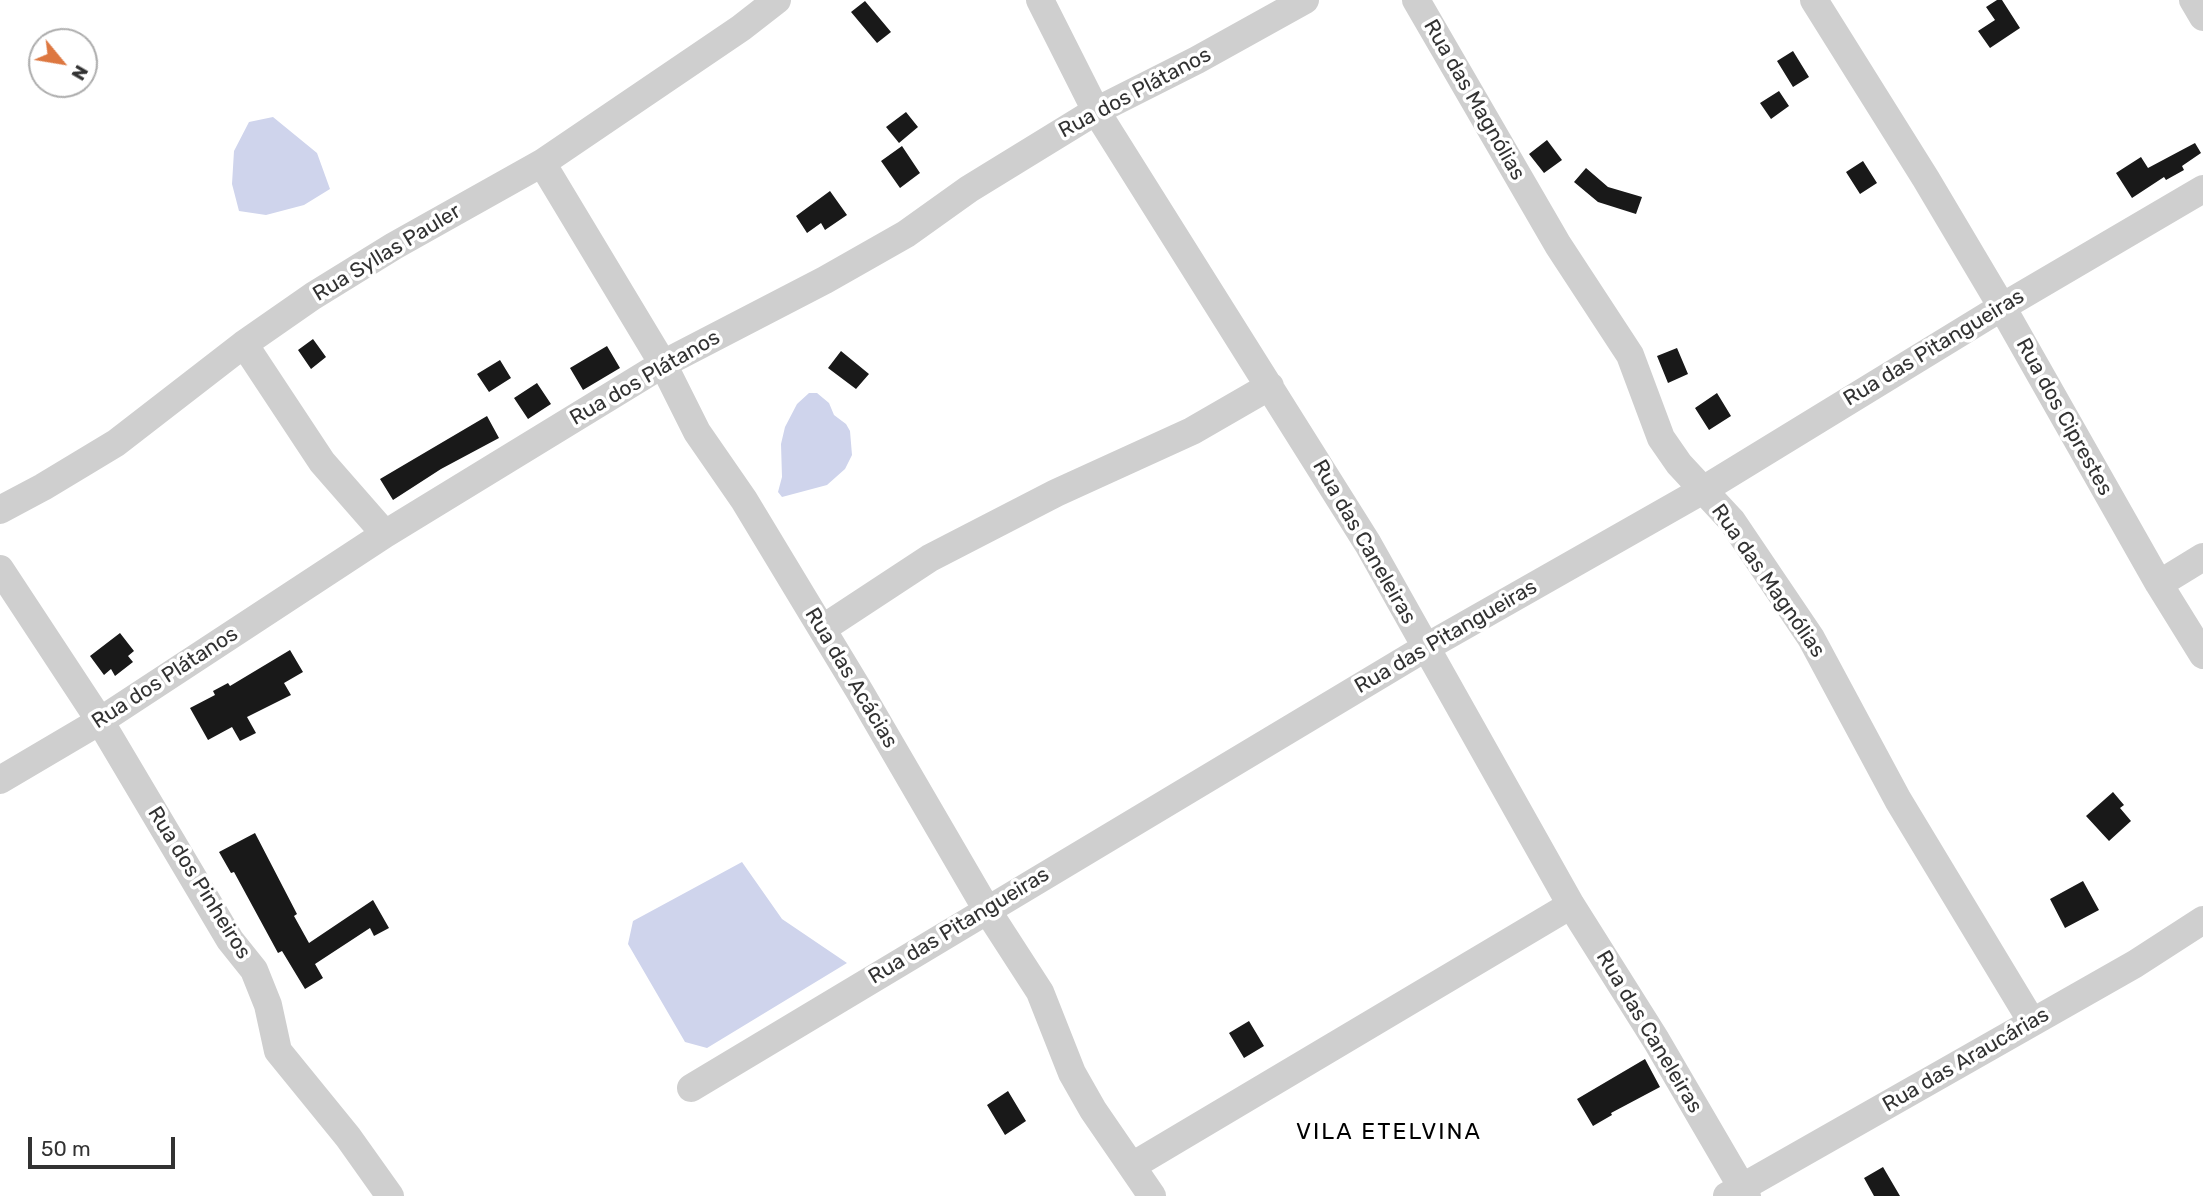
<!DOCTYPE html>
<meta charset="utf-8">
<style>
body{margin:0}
#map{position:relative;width:2203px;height:1196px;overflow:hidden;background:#fff;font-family:Rubik,sans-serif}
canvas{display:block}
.north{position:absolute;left:28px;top:28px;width:70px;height:70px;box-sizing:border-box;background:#fff;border:2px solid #adadad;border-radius:50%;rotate:120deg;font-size:19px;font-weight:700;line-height:28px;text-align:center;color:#323232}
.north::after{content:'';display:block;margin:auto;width:24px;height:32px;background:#dd7740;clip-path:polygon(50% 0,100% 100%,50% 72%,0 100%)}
.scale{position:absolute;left:28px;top:1137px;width:147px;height:32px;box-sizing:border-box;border:4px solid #323232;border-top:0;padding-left:9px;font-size:21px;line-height:24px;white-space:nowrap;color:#323232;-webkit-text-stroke:5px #fff;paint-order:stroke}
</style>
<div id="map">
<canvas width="2203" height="1196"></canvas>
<div class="north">N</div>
<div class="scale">50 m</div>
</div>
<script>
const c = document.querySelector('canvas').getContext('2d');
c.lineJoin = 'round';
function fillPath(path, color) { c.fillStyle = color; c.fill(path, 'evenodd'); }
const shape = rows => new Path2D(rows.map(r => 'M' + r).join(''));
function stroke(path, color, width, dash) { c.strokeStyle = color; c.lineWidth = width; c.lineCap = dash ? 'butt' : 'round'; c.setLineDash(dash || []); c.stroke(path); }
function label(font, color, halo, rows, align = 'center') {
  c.font = font + ' Rubik,sans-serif'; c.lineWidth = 7; c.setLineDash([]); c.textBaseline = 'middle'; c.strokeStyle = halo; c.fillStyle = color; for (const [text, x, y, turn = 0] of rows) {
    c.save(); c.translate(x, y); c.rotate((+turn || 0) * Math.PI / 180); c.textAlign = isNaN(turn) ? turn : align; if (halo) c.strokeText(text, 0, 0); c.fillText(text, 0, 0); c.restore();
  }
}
fillPath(shape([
 [273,117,317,153,330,189,304,205,266,215,239,211,232,184,234,151,249,122],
 [809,393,817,393,829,403,834,415,846,424,850,431,852,455,845,469,827,485,782,497,778,492,782,477,781,444,785,427,797,404],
 [742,862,782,919,847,963,707,1048,685,1042,628,944,633,921]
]), '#cfd4ec');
fillPath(shape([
 [1997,0,2002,0,2020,28,1990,48,1978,31,1995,20,1986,7],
 [865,1,891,32,877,43,851,12],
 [1793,51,1809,77,1793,87,1777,61],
 [1779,91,1789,106,1771,119,1760,103],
 [906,112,918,127,899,143,886,127],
 [1547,140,1562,160,1544,173,1529,154],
 [2195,143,2201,153,2182,166,2184,170,2166,180,2164,177,2132,198,2116,173,2141,157,2148,168],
 [902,146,920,173,900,188,881,161],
 [1863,161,1877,183,1860,194,1846,172],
 [1586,168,1608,187,1642,197,1636,214,1598,202,1574,182],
 [830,191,847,215,825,230,821,223,807,233,796,216],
 [313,339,326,357,311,369,298,350],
 [607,346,620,368,583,390,570,368],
 [1677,348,1688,374,1668,383,1657,356],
 [841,351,869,374,856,389,828,368],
 [500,360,511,378,489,392,477,374],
 [537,383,551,404,528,419,514,398],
 [1717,393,1731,416,1709,430,1695,408],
 [487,416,499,438,441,469,393,500,380,479],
 [120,633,134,651,128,656,133,662,115,676,111,669,104,675,90,656],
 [290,650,303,672,284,683,291,695,247,717,256,733,240,741,232,727,208,740,190,708,215,695,213,691,228,683,230,686],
 [2113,792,2124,805,2120,808,2131,821,2109,841,2086,816],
 [255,833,297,914,294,916,309,943,373,900,389,928,374,936,370,928,315,964,323,978,305,989,282,951,278,953,234,872,231,873,219,852],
 [2083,881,2099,910,2065,928,2050,899],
 [1249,1021,1264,1046,1244,1058,1229,1033],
 [1645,1059,1660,1087,1611,1113,1612,1115,1593,1126,1577,1099],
 [1008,1091,1026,1121,1005,1135,987,1105],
 [1883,1167,1900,1196,1874,1196,1864,1178]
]), '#191919');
stroke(shape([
 [1040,0,1096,111,1368,544,1571,905,1656,1040,1747,1196],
 [1416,0,1558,245,1630,355,1661,438,1679,464,1732,521,1811,638,1898,800,2032,1022],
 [1814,0,1926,179,2002,307,2159,584,2203,655],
 [2193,0,2203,17],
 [542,163,663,364,697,432,744,500,860,692,987,910,1040,992,1072,1073,1093,1110,1152,1196],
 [244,344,322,462,385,534],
 [0,510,43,487,116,443,244,344,313,296,394,246,542,163,741,28,777,0],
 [0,569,100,721,230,940,254,970,268,1005,278,1051,348,1137,390,1196],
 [2159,584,2203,557],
 [822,629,930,558,1056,493,1192,431,1270,386],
 [0,780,100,721,385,534,663,364,825,280,906,234,969,189,1096,111,1197,60,1305,0],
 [691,1088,1425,648,1703,490,2002,307,2203,189],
 [1132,1166,1571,905],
 [1727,1196,2135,964,2203,920]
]), '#cfcfcf', 28);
label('21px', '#323232', '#fff', [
 ["Rua dos Plátanos",1135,93,-28],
 ["Rua das Magnólias",1474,100,60],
 ["Rua Syllas Pauler",387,253,-31],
 ["Rua das Pitangueiras",1934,348,-31],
 ["Rua dos Plátanos",645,378,-30],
 ["Rua dos Ciprestes",2064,417,61],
 ["Rua das Caneleiras",1364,542,60],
 ["Rua das Magnólias",1768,581,55],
 ["Rua das Pitangueiras",1446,637,-30],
 ["Rua dos Plátanos",165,678,-33],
 ["Rua das Acácias",851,678,59],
 ["Rua dos Pinheiros",199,883,58],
 ["Rua das Pitangueiras",959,926,-31],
 ["Rua das Caneleiras",1649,1032,59],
 ["Rua das Araucárias",1966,1060,-30]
]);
c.letterSpacing = '2px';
label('23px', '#000', '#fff', [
 ["VILA ETELVINA",1389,1132]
]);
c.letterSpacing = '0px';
</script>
